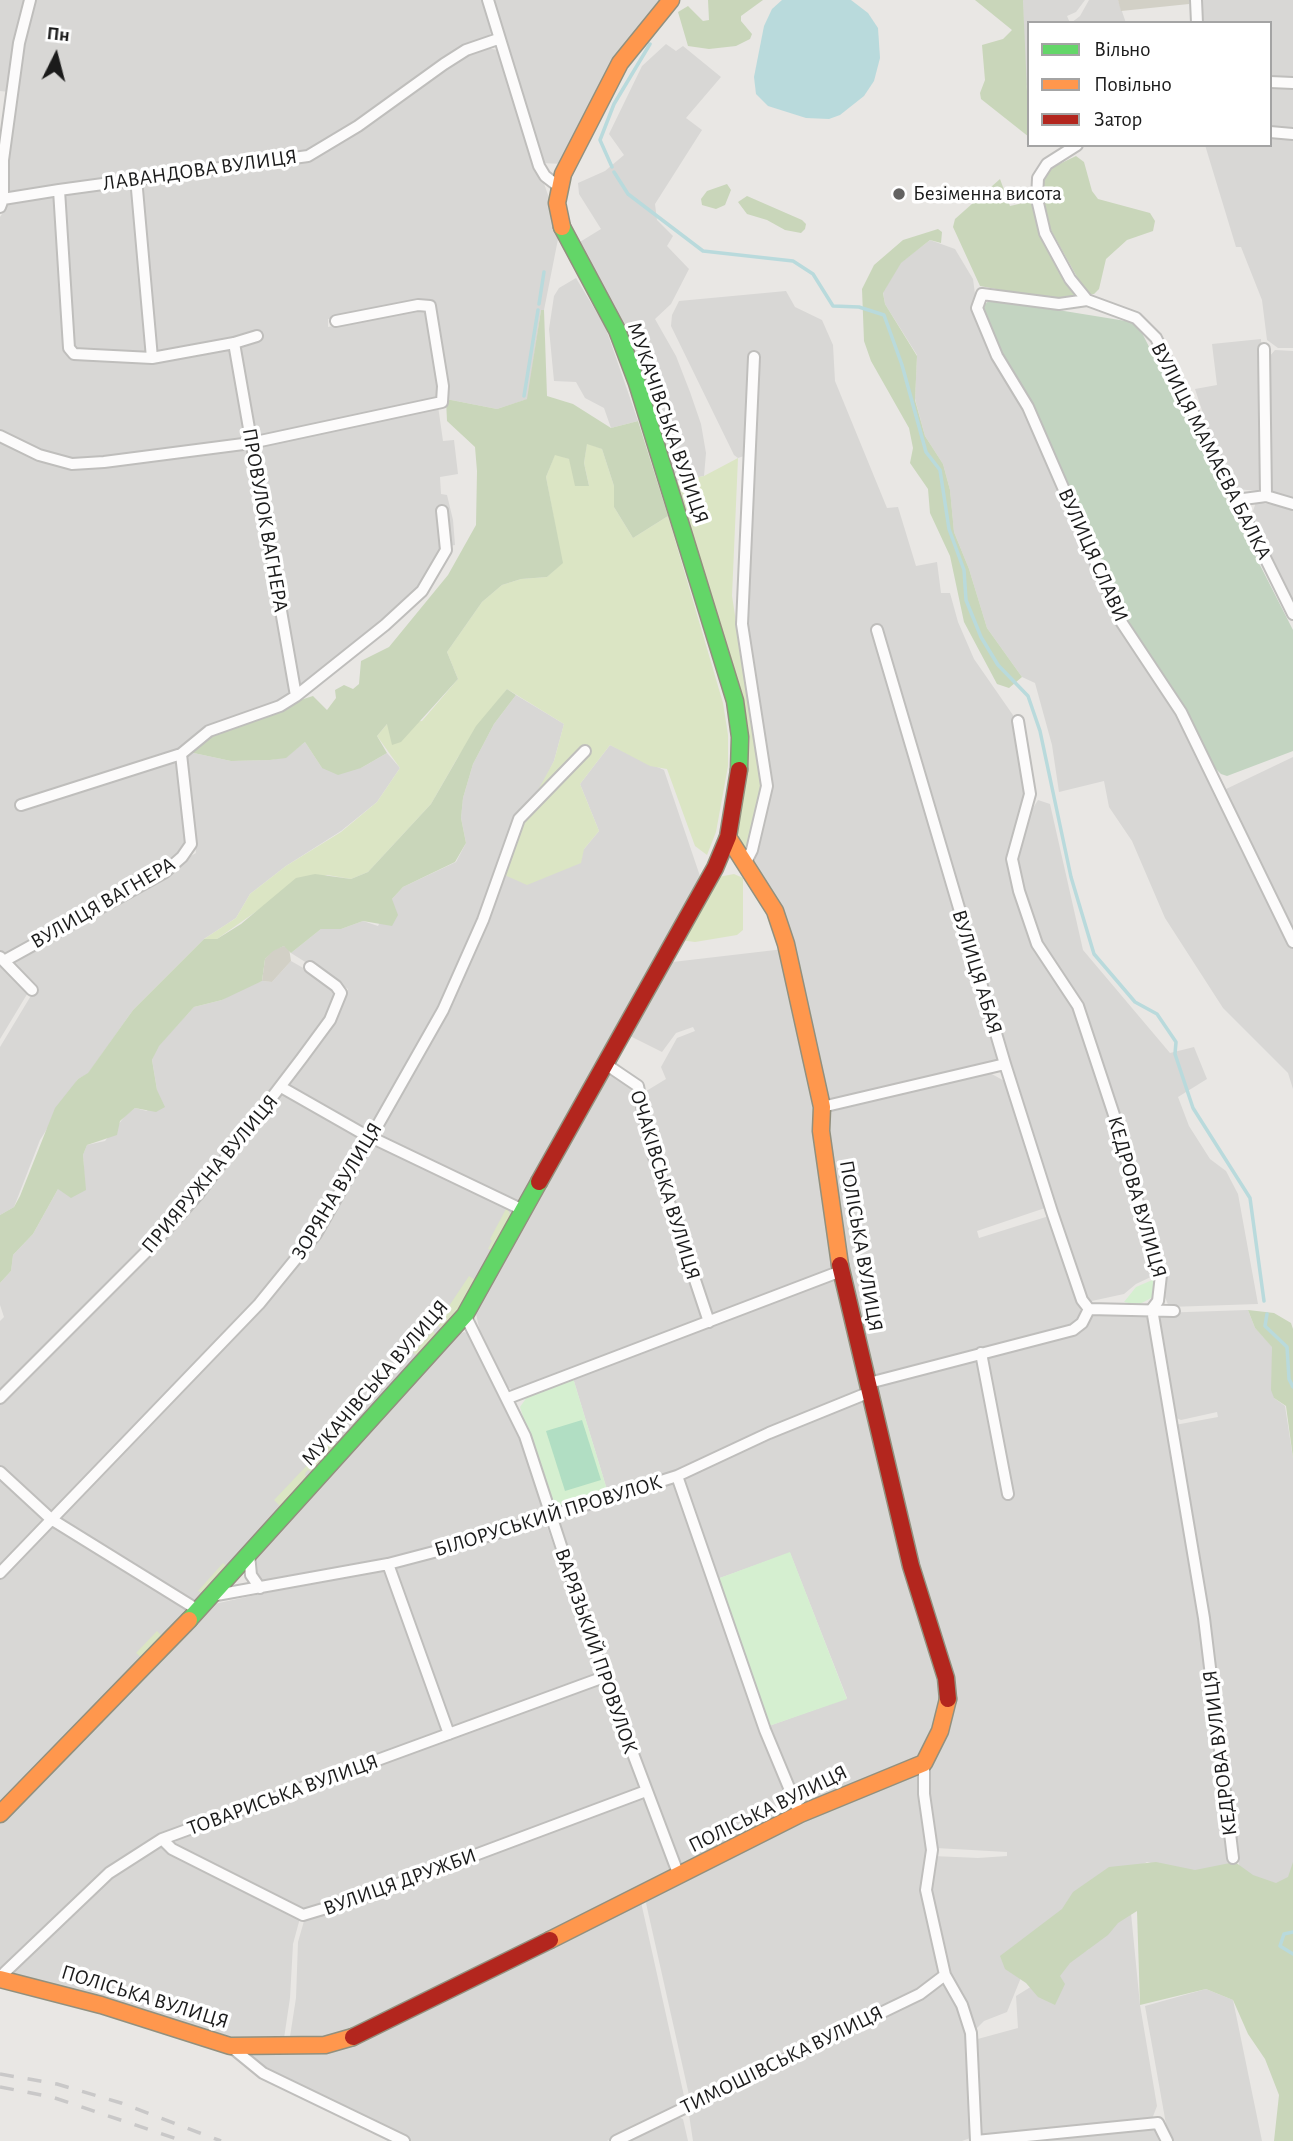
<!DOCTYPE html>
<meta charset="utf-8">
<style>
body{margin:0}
#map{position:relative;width:1293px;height:2141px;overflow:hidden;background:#e9e7e4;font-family:"Alegreya Sans",sans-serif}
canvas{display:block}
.legend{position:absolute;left:1027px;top:21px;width:245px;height:126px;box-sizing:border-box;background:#fff;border:2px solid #a4a4a4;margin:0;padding:9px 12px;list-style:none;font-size:21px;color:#1b1b1b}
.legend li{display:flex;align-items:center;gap:14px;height:35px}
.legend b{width:35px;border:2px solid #a4a4a4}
.north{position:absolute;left:21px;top:21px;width:70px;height:70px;-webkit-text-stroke:5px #fff;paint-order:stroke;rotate:6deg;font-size:19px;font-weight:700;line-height:28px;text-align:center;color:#1b1b1b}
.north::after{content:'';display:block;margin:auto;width:24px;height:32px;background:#1b1b1b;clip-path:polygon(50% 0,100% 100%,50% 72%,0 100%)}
</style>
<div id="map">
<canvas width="1293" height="2141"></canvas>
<ul class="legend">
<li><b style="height:9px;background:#63d668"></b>Вільно</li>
<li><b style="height:9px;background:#ff974d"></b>Повільно</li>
<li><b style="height:9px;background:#b3261e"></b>Затор</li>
</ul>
<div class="north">Пн</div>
</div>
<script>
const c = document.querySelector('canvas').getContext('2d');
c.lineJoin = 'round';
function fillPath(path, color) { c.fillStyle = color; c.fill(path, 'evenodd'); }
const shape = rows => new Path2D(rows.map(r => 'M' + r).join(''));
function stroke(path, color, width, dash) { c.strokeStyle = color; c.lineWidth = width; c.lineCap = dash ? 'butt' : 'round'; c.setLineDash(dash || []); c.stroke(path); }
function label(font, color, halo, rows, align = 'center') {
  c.font = font + ' "Alegreya Sans",sans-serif'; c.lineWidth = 7; c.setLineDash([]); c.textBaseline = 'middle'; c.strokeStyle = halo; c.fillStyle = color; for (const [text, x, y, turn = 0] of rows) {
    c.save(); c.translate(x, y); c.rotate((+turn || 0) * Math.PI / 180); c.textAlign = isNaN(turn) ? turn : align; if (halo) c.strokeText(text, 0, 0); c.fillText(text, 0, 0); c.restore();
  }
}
fillPath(shape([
 [0,0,26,0,10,92,0,91],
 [34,0,485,0,493,31,483,42,306,153,12,195,6,188,6,160,23,44],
 [491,0,666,0,563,164,541,163],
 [1023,0,1085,0,1076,12,1067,16,1070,23,1029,23,1029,86,1025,85],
 [1089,0,1118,0,1126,23,1071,23,1080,16],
 [1200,0,1293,0,1293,81,1270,80,1270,23,1200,23],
 [666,44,676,51,683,46,721,77,686,118,702,130,655,204,657,220,673,236,667,246,689,269,671,304,655,319,676,356,690,392,701,424,706,453,704,476,674,482,575,245,601,229,579,194,578,183,605,171,624,155,609,134,642,66],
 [483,47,497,50,560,229,544,310,541,310,528,399,497,409,446,399,430,302,328,319,328,327,428,308,438,401,258,441,252,434,238,346,158,355,152,346,141,179,296,163,469,52],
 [1270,84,1293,86,1293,131,1270,130],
 [1270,134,1293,136,1293,348,1278,348,1267,340,1262,300,1241,247,1236,247,1205,145,1270,145],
 [133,180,147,346,143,355,72,349,62,194],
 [56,193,66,350,151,362,223,348,229,350,233,355,247,433,243,441,72,462,39,454,0,433,0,217,11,200],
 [930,240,955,249,973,279,979,324,1025,410,1142,654,1207,767,1241,851,1293,947,1293,1089,1288,1073,1223,1008,1165,918,1132,841,1109,807,1104,781,1059,792,1052,745,1035,683,1022,677,987,628,969,569,954,532,950,490,943,464,925,436,915,399,917,355,885,304,883,292,900,263],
 [576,278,605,326,638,421,611,428,604,408,585,398,576,382,554,381,549,329,554,296,559,288],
 [786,291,795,307,822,320,833,345,835,381,887,508,898,507,916,566,937,562,941,593,950,593,958,622,974,659,1015,718,1025,776,1024,802,1008,859,1034,944,1075,1008,1113,1121,1157,1274,1136,1284,1124,1294,1087,1302,1009,1064,878,623,871,627,901,717,1000,1060,848,1099,826,1098,800,997,749,862,746,623,751,356,744,456,738,458,734,455,671,326,672,315,679,301],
 [1261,339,1266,475,1259,491,1236,489,1214,447,1195,389,1217,385,1212,344],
 [1275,350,1293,351,1293,500,1272,491,1269,357],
 [438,406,443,441,454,440,458,474,440,477,441,494,447,495,453,520,455,545,443,547,417,589,390,616,298,687,257,446],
 [0,438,71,466,248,447,292,686,291,697,181,751,15,804,17,810,173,760,179,764,189,841,163,870,6,957,0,951],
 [1256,502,1293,508,1293,605,1257,532,1253,511],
 [516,695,564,724,554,761,540,790,514,816,499,855,482,919,439,1008,368,1132,285,1087,332,1020,348,989,291,953,321,929,341,929,363,921,378,926,392,899,403,887,456,862,466,843,461,818,463,798,473,764,494,724],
 [305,742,322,768,361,768,387,753,400,768,377,802,341,831,286,866,250,894,236,918,204,939,133,1010,88,1074,78,1079,40,1140,14,1207,0,1215,0,1047,35,989,10,962,196,853,185,765,189,752,231,761,270,760,286,757],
 [610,745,664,770,702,882,524,1200,512,1202,384,1138,380,1125,446,1011,500,873,584,849,599,831,580,784],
 [1293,757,1293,938,1224,790],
 [1038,800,1050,804,1083,950,1170,1053,1194,1047,1207,1079,1178,1097,1189,1126,1210,1159,1226,1171,1238,1194,1258,1304,1169,1307,1165,1297,1166,1278,1081,1006,1037,943,1014,858,1025,821],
 [784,949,819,1107,834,1271,715,1314,710,1310,651,1140,643,1093,666,1079,661,1067,677,1038,695,1031,693,1027,676,1033,662,1052,626,1034,664,963],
 [0,960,29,991,0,1039],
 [291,961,326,981,336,992,337,1001,328,1019,193,1193,147,1246,0,1393,0,1321,4,1317,0,1305,0,1283,11,1271,13,1255,33,1234,58,1189,85,1190,83,1155,87,1145,105,1141,125,1116,135,1108,147,1111,157,1090,152,1060,158,1046,194,1007,222,1000,247,985,262,981,272,982],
 [604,1071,620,1075,636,1089,703,1317,519,1390,511,1389,504,1385,482,1341,475,1309],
 [990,1073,1008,1083,1045,1208,977,1231,979,1238,1049,1216,1081,1306,1079,1324,873,1377,844,1274,824,1120,830,1111],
 [278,1095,292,1095,365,1135,313,1233,287,1268,50,1515,0,1468,0,1401,151,1250],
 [372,1138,511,1207,513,1221,462,1313,203,1600,187,1599,56,1519,292,1272,318,1236],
 [839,1275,865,1386,863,1393,676,1473,608,1493,573,1378],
 [1248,1310,1255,1328,1272,1346,1274,1398,1285,1406,1293,1458,1293,1892,1240,1871,1175,1425,1218,1417,1217,1412,1181,1420,1172,1416,1157,1313],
 [1091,1312,1140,1313,1149,1318,1192,1564,1230,1871,1213,1878,1147,1862,1115,1880,1031,1953,1007,2012,984,2021,976,2029,947,1968,928,1890,933,1856,978,1858,1007,1856,1007,1852,936,1848,926,1776,953,1702,913,1566,874,1392,879,1383,974,1358,982,1366,984,1354,1075,1333],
 [464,1332,471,1334,522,1440,544,1508,539,1515,440,1548,264,1586,253,1575,255,1558,457,1335],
 [867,1399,945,1703,922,1761,800,1806,766,1727,847,1698,790,1553,717,1579,684,1484,687,1476,770,1435],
 [0,1475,44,1518,0,1568],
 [668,1482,676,1485,793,1806,791,1815,681,1866,676,1861,607,1677,555,1518],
 [545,1521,597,1670,593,1677,456,1729,447,1720,394,1576,395,1565],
 [52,1524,190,1611,0,1808,0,1577],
 [382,1568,389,1575,443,1723,442,1734,159,1837,131,1852,0,1971,0,1821,214,1604],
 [592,1686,603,1686,641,1784,636,1793,363,1894,306,1911,177,1847,175,1843,177,1837],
 [915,1773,921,1774,929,1846,923,1879,940,1972,935,1981,696,2097,689,2095,646,1903,650,1893,801,1816],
 [638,1799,645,1800,671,1866,669,1875,349,2036,289,2043,296,1998,298,1942,304,1921],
 [160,1845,300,1918,293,1944,290,1998,283,2045,230,2042,7,1976,111,1875],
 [641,1902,684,2096,682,2104,607,2141,409,2141,264,2072,241,2049,325,2048],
 [1130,1903,1140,2005,1157,2106,1152,2119,981,2137,974,2040,1018,2028,1016,1996,1037,1983,1064,1955,1088,1950,1096,1931],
 [945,1984,952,1990,969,2035,973,2137,962,2141,693,2141,688,2108],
 [1206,1989,1233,2000,1262,2141,1169,2141,1145,2006],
 [676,2116,683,2119,688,2141,624,2141],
 [1156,2126,1164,2141,998,2141]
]), '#d8d7d5');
fillPath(shape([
 [1118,0,1189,0,1189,4,1121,11],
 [284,946,289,948,291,961,272,982,262,981,265,959,273,950]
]), '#d2d0c6');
fillPath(shape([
 [587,443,602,449,614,486,614,507,633,538,668,516,723,703,728,735,728,766,716,832,707,855,695,846,667,769,650,766,610,745,580,784,599,831,584,849,581,863,527,885,500,873,521,821,554,761,564,724,507,689,458,757,431,804,368,872,351,879,327,875,274,899,217,939,204,939,236,918,250,894,286,866,341,832,377,802,400,768,377,736,388,723,422,721,458,679,447,652,482,602,502,585,521,579,547,577,562,563,546,477,555,454,569,459,589,486,584,463],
 [738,458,732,596,762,787,749,850,744,854,737,831,745,771,674,482,704,476],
 [734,874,743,878,743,930,737,935,695,942,680,940,718,877],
 [507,1207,511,1217,493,1251,488,1249,492,1241,490,1239],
 [469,1276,477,1281,460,1311,446,1330,442,1330,437,1324],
 [433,1331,438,1337,421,1357,413,1353],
 [331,1440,339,1448,315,1474,308,1470,305,1474,308,1482,284,1507,280,1506,274,1500],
 [223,1563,229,1568,204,1594,198,1591],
 [157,1631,163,1637,143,1659,136,1653]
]), '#dbe5c4');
fillPath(shape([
 [708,0,763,0,741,16,741,21,752,34,750,39,736,46,709,49,688,46,678,12,688,6,703,21,709,20],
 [975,0,1023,0,1029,137,981,99,980,93,985,80,982,45,1003,39,1012,30],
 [1076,156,1084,162,1092,191,1098,199,1150,213,1155,221,1153,231,1127,240,1106,259,1099,289,1094,294,1088,295,1082,286,1042,214,1042,179,1053,167],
 [1000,179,1010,206,1032,201,1078,297,1059,301,980,286,953,227,955,219],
 [727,184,731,190,725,205,716,209,702,205,701,199,707,191],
 [747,196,802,220,806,224,805,229,801,233,785,230,767,220,747,214,738,202],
 [938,229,942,232,941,243,930,240,901,263,883,293,885,304,917,356,915,400,925,436,943,464,950,490,954,532,969,569,987,628,1022,677,1009,688,997,684,964,622,950,556,930,513,928,489,910,463,913,448,909,428,871,361,864,341,862,289,874,265,903,240],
 [541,310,544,310,547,396,573,404,611,428,638,421,668,516,633,538,614,507,614,486,602,449,587,444,584,463,589,486,575,486,569,459,555,455,546,477,563,563,547,577,521,579,502,585,482,602,447,652,458,679,401,742,392,745,387,724,377,736,387,753,361,768,338,775,322,768,305,742,286,758,270,760,231,761,189,752,210,735,283,711,297,701,313,696,327,710,336,698,335,690,344,685,353,689,359,684,361,661,389,647,448,575,476,525,477,471,475,447,447,421,446,399,497,409,527,399],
 [507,689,516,695,494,724,473,764,463,798,461,818,466,843,455,862,403,887,392,899,398,915,392,926,363,921,341,929,321,929,291,953,284,946,273,951,265,959,262,981,222,1000,194,1007,159,1046,152,1060,157,1090,165,1107,156,1112,135,1108,120,1121,117,1135,87,1145,83,1155,86,1190,71,1198,58,1189,33,1234,13,1255,11,1271,0,1283,0,1215,14,1207,20,1196,55,1108,78,1079,88,1073,133,1010,204,939,217,939,241,924,296,878,315,874,351,879,368,872,431,804,476,726],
 [1248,1310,1274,1313,1291,1323,1293,1329,1293,1458,1286,1406,1274,1398,1271,1390,1272,1347,1255,1328],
 [1156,1862,1195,1870,1235,1862,1253,1875,1276,1883,1288,1877,1293,1862,1293,2141,1274,2141,1279,2095,1265,2059,1248,2034,1233,2000,1206,1989,1140,2005,1137,1911,1118,1923,1108,1935,1070,1963,1060,1976,1065,1984,1055,2005,1038,1997,1026,1983,1005,1969,1000,1956,1062,1909,1073,1892,1109,1867]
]), '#c9d6ba');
fillPath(shape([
 [990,299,1132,322,1141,331,1293,630,1293,751,1227,776,1221,774,1212,765,1184,710,1125,621,1032,404,1000,351,982,308]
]), '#c3d4c1');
fillPath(shape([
 [1157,1278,1157,1292,1153,1297,1138,1305,1124,1302,1136,1287],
 [573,1378,608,1493,555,1508,550,1505,520,1407,527,1397],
 [790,1552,847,1699,766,1727,717,1579]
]), '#d5efd0');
fillPath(shape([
 [582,1420,601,1480,565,1491,546,1431]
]), '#b1dec3');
fillPath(shape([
 [782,0,851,0,868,13,878,28,880,58,874,81,864,96,840,115,829,119,806,118,768,106,756,94,754,77,764,26,772,9]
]), '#b9dadc');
stroke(shape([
 [612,167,600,140,614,104,650,44],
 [614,172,628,194,703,251,793,261,813,274,833,306,859,307,884,315,902,365,926,452,940,470,949,529,964,570,966,600,981,637,998,665,1028,696,1040,731,1071,877,1094,954,1135,1002,1157,1014,1176,1042,1175,1054,1193,1108,1250,1198,1264,1301],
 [539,304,544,272],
 [524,396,538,310],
 [1267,1314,1265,1326,1287,1347,1289,1379,1293,1387],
 [1293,1932,1284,1934,1280,1946,1293,1954]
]), '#b9dadc', 3.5);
const street = shape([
 [488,0,539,166,545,176,558,186],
 [1196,0,1197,23],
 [1270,82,1293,83],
 [1270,132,1293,134],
 [1077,145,1047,164,1038,178,1037,199,1045,233,1070,279,1087,300,1136,318,1156,338,1293,614],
 [136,178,152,358],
 [59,190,69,348,74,354,152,358,234,343,257,336],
 [3,199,3,160,19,43,30,0],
 [0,207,3,199,59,190,308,156,358,126,444,64,466,50,498,39],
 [1087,300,1059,304,982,294,977,308,997,356,1028,407,1122,623,1181,712,1293,942],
 [234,343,296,696],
 [1264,349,1266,496],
 [0,436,39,455,72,464,104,462,251,443,442,402,443,386,430,306,418,305,336,321],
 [1236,500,1266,496,1293,504],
 [877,630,1005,1064,1052,1212,1082,1300,1089,1309],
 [1018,721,1030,794,1012,859,1019,891,1037,944,1078,1006,1116,1121,1134,1190,1161,1275,1158,1301,1152,1309,1204,1618,1233,1858],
 [21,805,181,754,209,731,280,706,296,696,385,625,422,591,446,550,442,511],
 [744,866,752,850,767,786,742,624,754,357],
 [0,957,32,990],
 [4,961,165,872,182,857,191,844,181,754],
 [604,1063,638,1086,649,1142,709,1322],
 [281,1087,360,1132,523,1210],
 [822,1107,1005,1064],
 [465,1315,525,1436,604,1677,678,1873],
 [981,1353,1008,1494],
 [869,1383,1073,1330,1082,1323,1089,1309,1174,1311],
 [0,1398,150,1248,199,1193,302,1058,330,1020,341,993,336,986,310,967],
 [508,1398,841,1271],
 [0,1472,51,1519,198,1610],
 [677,1476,765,1730,800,1814],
 [249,1554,251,1575,260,1588],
 [388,1564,449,1734],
 [0,1573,259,1304,316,1234,443,1010,483,920,519,819,585,751],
 [211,1596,388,1564,449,1548,677,1476,769,1433,870,1392],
 [924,1763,924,1794,932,1850,926,1890,945,1975,962,2005,971,2033,976,2141],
 [162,1839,172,1849,303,1915,363,1897,646,1791],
 [0,1977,109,1873,162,1839,604,1677],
 [230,2046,263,2073,404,2141],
 [616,2141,920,1994,945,1975],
 [976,2141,1158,2123,1167,2141]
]);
const fast = shape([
 [562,227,617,330,637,383,735,701,740,737,739,770],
 [189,1620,465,1315,539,1182]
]);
const slow = shape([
 [562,227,557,203,563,174,620,63,671,0],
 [728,837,775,911,786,944,822,1107,821,1131,840,1265],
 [0,1814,189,1620],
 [550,1940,800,1814,924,1763,940,1731,948,1699],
 [0,1979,101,2005,230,2046,325,2045,353,2037]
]);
const jam = shape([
 [539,1182,715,868,728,837,739,770],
 [840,1265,911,1566,946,1678,948,1699],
 [353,2037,550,1940]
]);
stroke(street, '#bfbebc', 14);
stroke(fast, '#92907e', 19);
stroke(slow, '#92907e', 19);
stroke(jam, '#92907e', 19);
stroke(street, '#fcfbfb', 10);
stroke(fast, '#63d668', 16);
stroke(slow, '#ff974d', 16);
stroke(jam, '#b3261e', 16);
stroke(shape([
 [0,2074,57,2084,121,2103,221,2141],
 [0,2087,52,2097,183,2141]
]), '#c9c8c8', 3.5, [14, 14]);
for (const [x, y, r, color] of [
 [899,194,7,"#636261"]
]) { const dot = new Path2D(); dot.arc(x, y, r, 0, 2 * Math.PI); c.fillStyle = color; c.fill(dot); stroke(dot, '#fff', 2.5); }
label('21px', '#1b1b1b', '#fff', [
 ["ЛАВАНДОВА ВУЛИЦЯ",200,170,-8],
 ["МУКАЧІВСЬКА ВУЛИЦЯ",668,423,71],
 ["ВУЛИЦЯ МАМАЄВА БАЛКА",1211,451,63],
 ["ПРОВУЛОК ВАГНЕРА",265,520,80],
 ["ВУЛИЦЯ СЛАВИ",1093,555,66],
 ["ВУЛИЦЯ ВАГНЕРА",103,903,-30],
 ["ВУЛИЦЯ АБАЯ",977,972,73],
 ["ПРИЯРУЖНА ВУЛИЦЯ",210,1174,-50],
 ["ОЧАКІВСЬКА ВУЛИЦЯ",665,1185,73],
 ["ЗОРЯНА ВУЛИЦЯ",337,1191,-59],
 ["КЕДРОВА ВУЛИЦЯ",1137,1197,74],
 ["ПОЛІСЬКА ВУЛИЦЯ",861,1246,80],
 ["МУКАЧІВСЬКА ВУЛИЦЯ",375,1383,-49],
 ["БІЛОРУСЬКИЙ ПРОВУЛОК",548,1516,-17],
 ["ВАРЯЗЬКИЙ ПРОВУЛОК",596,1651,71],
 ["КЕДРОВА ВУЛИЦЯ",1220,1753,-97],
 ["ТОВАРИСЬКА ВУЛИЦЯ",283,1795,-20],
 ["ПОЛІСЬКА ВУЛИЦЯ",768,1809,-26],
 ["ВУЛИЦЯ ДРУЖБИ",400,1882,-20],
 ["ПОЛІСЬКА ВУЛИЦЯ",145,1997,17],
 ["ТИМОШІВСЬКА ВУЛИЦЯ",782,2060,-26]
]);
label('21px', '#1b1b1b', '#fff', [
 ["Безіменна висота",913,194]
], 'left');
</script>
